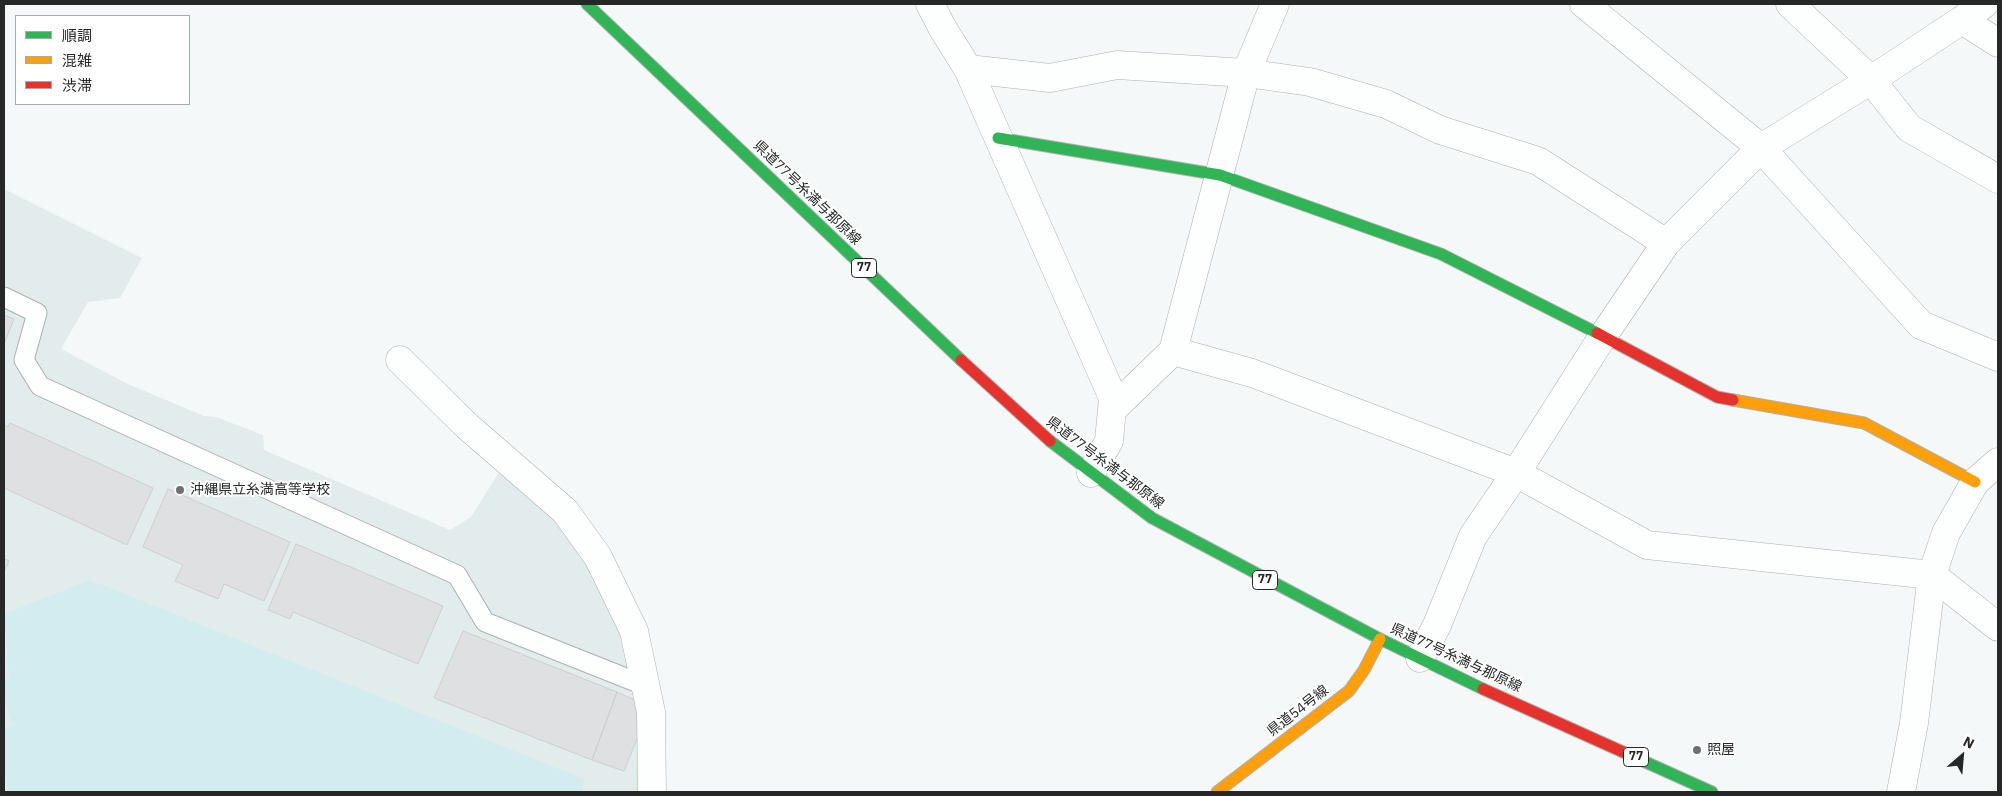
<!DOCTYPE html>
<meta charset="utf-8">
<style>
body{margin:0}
#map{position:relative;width:2002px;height:796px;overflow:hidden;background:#f4f8f8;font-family:"IBM Plex Sans","Noto Sans JP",sans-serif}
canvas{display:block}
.frame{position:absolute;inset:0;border:5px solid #262828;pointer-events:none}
.legend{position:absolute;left:15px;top:15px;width:175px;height:90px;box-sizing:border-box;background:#fff;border:1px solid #a8a9a9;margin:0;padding:6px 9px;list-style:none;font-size:15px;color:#262828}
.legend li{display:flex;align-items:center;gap:10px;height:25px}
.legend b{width:25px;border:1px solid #a8a9a9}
.north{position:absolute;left:1937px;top:731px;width:50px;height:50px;-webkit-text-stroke:4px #fff;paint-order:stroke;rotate:27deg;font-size:14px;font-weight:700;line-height:20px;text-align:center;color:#262828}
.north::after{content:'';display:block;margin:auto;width:18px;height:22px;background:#262828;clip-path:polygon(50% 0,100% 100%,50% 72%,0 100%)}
</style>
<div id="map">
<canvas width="2002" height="796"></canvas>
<div class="frame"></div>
<ul class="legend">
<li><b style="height:6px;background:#30b455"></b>順調</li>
<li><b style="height:6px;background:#ff9f0a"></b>混雑</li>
<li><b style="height:6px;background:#e5322d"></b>渋滞</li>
</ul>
<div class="north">N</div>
</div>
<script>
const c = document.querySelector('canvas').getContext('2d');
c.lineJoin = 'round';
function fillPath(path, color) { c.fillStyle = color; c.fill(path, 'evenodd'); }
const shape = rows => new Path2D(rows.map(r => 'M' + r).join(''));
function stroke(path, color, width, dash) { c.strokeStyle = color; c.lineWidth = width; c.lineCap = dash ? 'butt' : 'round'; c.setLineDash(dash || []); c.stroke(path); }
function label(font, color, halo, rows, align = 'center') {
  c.font = font + ' "IBM Plex Sans","Noto Sans JP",sans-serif'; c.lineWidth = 4; c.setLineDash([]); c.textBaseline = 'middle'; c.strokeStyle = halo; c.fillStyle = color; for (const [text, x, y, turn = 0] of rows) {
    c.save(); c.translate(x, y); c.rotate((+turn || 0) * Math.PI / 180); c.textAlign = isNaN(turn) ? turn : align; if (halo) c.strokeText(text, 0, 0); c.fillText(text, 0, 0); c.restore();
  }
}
fillPath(shape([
 [4,189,142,258,120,298,88,302,61,349,128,384,204,416,216,417,263,435,264,450,450,530,471,517,501,469,568,527,627,638,640,700,640,792,4,792]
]), '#e2eced');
fillPath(shape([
 [90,580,584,779,582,792,9,792,4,770,4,728,13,726,4,698,4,681,9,677,4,614]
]), '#d3ecf0');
const building = shape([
 [4,315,14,319,4,344,4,315],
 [10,423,153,488,127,545,4,488,4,425,8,427,10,423],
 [168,489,290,542,264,601,224,584,218,599,175,581,183,565,143,547,168,489],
 [296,544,443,606,418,664,293,612,290,619,268,610,296,544],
 [4,558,9,561,4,572,4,558],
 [463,631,617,692,592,760,434,698,463,631],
 [617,692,637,701,639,734,624,771,592,760,617,692]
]);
fillPath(building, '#dfe0e1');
stroke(building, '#cfcfd0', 1);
const lane = shape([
 [4,297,37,313,24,360,40,386,457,575,485,622,646,686]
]);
const street = shape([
 [930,4,943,29,968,69,1113,398,1109,441,1091,473],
 [1584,4,1761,148,1921,325,1998,357],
 [1790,4,1871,80,1909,128,1998,179],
 [1962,20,1984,4],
 [968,69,1050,78,1117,65,1246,73,1310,82,1386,104,1440,130,1538,161,1666,243],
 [1173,351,1246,73,1275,4],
 [400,360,467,426,565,511,598,557,634,631,651,712,652,792],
 [1112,410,1173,351,1252,373,1516,473,1647,545,1932,575,1998,627],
 [1420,658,1437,625,1473,536,1516,473,1603,336,1666,243,1761,148,1871,80,1962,20,1998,43],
 [1901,792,1914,723,1932,575,1946,533,1975,482,1998,462]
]);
const fast = shape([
 [587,4,961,360],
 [998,138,1220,175,1441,254,1597,333],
 [1050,441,1152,518,1380,639,1483,689],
 [1632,756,1712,792]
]);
const slow = shape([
 [1733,400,1864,423,1975,482],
 [1217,792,1349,691,1364,670,1380,639]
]);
const jam = shape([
 [1597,333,1717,397,1733,400],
 [961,360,1050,441],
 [1483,689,1632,756]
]);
stroke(lane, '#aeb0b0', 21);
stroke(street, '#aeb0b0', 29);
stroke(fast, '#aeb0b0', 13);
stroke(slow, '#aeb0b0', 13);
stroke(jam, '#aeb0b0', 13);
stroke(lane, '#fdfefe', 19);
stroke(street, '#fdfefe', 28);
stroke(fast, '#30b455', 11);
stroke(slow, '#ff9f0a', 11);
stroke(jam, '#e5322d', 11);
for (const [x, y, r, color] of [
 [180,490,5,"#6e7171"],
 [1697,750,5,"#6e7171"]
]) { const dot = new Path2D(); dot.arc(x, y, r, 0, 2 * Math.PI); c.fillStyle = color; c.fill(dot); stroke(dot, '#fff', 2); }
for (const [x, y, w] of [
 [864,268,25],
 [1265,580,25],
 [1636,757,25]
]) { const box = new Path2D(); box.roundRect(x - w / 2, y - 9.5, w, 19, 4); c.fillStyle = '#fff'; c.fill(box); stroke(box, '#262828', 1); }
label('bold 12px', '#262828', null, [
 ["77",864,268],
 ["77",1265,580],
 ["77",1636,757]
]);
label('14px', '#262828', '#fff', [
 ["県道77号糸満与那原線",807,193,44],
 ["県道77号糸満与那原線",1105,463,37],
 ["県道77号糸満与那原線",1456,658,25],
 ["県道54号線",1298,711,-38]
]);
label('14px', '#262828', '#fff', [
 ["沖縄県立糸満高等学校",190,490],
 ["照屋",1707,750]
], 'left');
</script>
